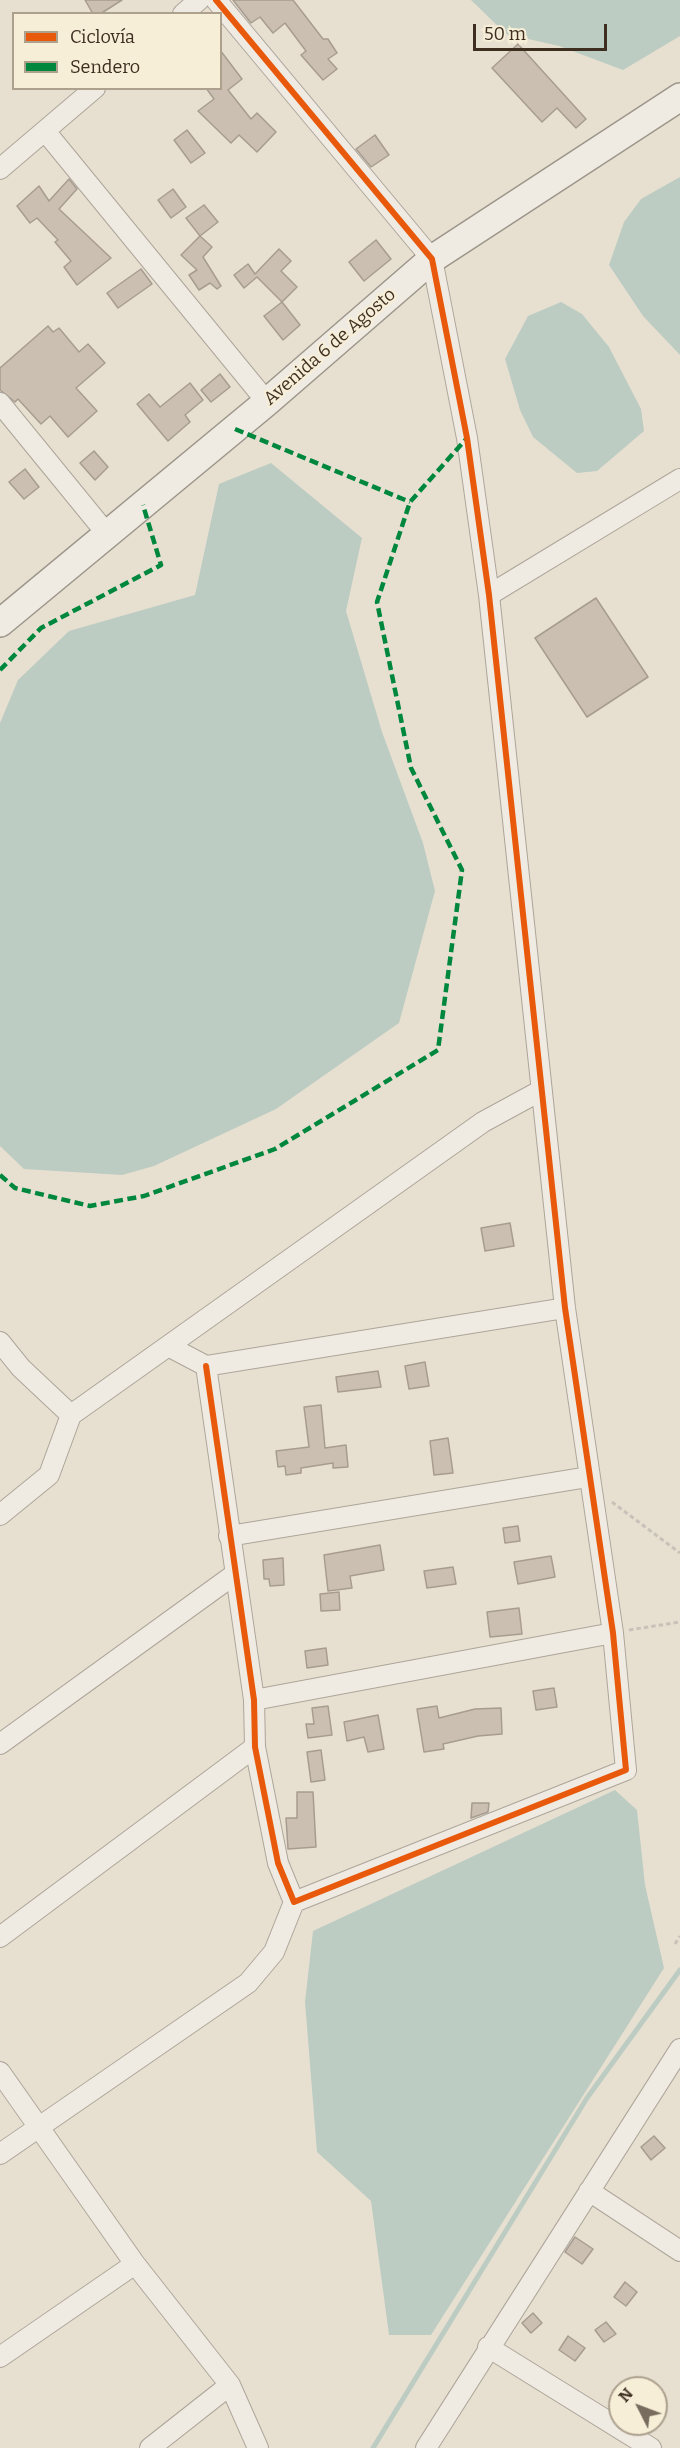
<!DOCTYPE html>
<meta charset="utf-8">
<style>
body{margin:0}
#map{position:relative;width:680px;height:2448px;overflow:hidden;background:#e7e0d1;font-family:Bitter,serif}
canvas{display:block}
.legend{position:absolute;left:12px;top:12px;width:210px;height:78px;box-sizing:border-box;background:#f7eed8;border:2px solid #ada18e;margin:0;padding:8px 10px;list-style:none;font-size:18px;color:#3d2e20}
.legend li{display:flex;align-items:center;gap:12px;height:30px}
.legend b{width:30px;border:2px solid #ada18e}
.north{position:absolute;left:608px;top:2376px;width:60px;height:60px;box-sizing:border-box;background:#f7eed8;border:2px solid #ada18e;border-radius:50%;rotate:312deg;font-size:16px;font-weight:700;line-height:24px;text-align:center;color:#3d2e20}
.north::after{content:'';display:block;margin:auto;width:21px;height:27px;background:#786c5e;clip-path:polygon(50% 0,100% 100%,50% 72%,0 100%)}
.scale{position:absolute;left:473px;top:24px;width:134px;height:27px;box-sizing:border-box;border:3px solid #3d2e20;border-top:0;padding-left:8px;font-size:18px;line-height:21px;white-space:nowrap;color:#3d2e20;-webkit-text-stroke:4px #f7eed8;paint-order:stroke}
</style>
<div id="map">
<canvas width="680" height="2448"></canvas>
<ul class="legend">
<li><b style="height:8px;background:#e8590c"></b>Ciclovía</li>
<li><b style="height:8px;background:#00873e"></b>Sendero</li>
</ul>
<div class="north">N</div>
<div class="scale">50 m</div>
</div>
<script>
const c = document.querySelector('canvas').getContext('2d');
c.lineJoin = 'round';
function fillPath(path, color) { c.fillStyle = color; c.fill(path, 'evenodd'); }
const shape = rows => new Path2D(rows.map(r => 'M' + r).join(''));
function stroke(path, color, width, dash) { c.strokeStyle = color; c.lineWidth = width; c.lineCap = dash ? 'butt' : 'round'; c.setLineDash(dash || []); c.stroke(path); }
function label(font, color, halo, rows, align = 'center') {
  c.font = font + ' Bitter,serif'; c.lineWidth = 4.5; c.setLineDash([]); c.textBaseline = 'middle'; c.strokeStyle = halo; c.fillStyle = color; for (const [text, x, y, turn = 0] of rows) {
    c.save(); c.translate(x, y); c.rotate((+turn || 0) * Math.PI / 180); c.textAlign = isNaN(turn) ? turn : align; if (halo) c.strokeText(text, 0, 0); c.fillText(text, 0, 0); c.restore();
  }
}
fillPath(shape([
 [471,0,680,0,680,36,623,70,559,46,506,34],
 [680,177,680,355,643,316,609,265,624,222,641,199],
 [561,302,582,314,609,347,641,409,644,431,597,471,577,473,533,437,520,410,505,359,528,316],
 [271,463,362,538,346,611,382,732,423,843,435,891,399,1023,276,1109,154,1166,122,1175,24,1169,0,1146,0,723,18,680,69,631,195,595,219,484],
 [615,1790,637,1810,645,1885,664,1968,431,2335,389,2335,371,2201,317,2152,305,2002,313,1931]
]), '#bcccc2');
stroke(shape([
 [373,2448,587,2098,680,1970]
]), '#bcccc2', 5);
const building = shape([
 [85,0,122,0,100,14,93,14,85,0],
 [233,0,293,0,323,39,328,39,337,53,328,59,337,69,323,80,301,55,306,51,285,23,273,33,260,17,251,23,233,0],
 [518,44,586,119,576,128,557,108,542,122,492,68,518,44],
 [220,50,242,79,228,90,251,119,257,113,276,132,257,152,239,135,231,143,198,111,214,99,206,88,220,88,220,50],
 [187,130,205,153,191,163,174,140,187,130],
 [375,135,389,155,371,167,356,149,375,135],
 [69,179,77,189,59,209,111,258,77,285,64,267,71,261,55,242,58,240,37,218,30,223,17,206,39,186,49,201,69,179],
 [173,189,186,207,171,218,158,200,173,189],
 [204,205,218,222,200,236,186,218,204,205],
 [200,236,212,247,203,257,221,286,217,289,210,283,199,290,189,275,197,270,181,255,200,236],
 [376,240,391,259,364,281,349,262,376,240],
 [279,249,291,261,281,271,297,287,282,302,257,277,244,288,234,275,248,264,255,274,279,249],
 [141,269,152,284,118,308,107,293,141,269],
 [282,302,300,325,283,340,264,316,282,302],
 [48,326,53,332,59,328,79,352,88,344,105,363,76,388,97,411,68,437,50,416,41,424,18,399,15,402,0,390,0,368,48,326],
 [220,374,230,387,211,402,201,390,220,374],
 [190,383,203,400,185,415,190,422,168,441,137,404,149,394,160,407,190,383],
 [94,451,108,467,95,480,80,463,94,451],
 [25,469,39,487,24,499,9,482,25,469],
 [596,598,648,677,587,717,535,638,596,598],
 [510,1223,514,1246,485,1251,481,1228,510,1223],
 [425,1362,429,1386,409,1389,405,1366,425,1362],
 [378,1371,381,1387,338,1392,336,1377,378,1371],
 [321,1405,325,1448,346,1445,348,1467,333,1468,333,1463,301,1468,301,1473,286,1475,285,1466,278,1467,276,1451,309,1447,304,1407,321,1405],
 [448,1438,453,1473,434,1475,430,1441,448,1438],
 [518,1526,520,1541,505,1543,503,1528,518,1526],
 [380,1545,384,1570,350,1576,352,1588,328,1591,324,1555,380,1545],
 [551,1556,555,1577,518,1584,514,1562,551,1556],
 [283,1558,284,1585,270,1586,269,1579,264,1579,263,1560,283,1558],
 [453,1567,456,1584,427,1588,424,1571,453,1567],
 [339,1592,340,1610,321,1611,320,1594,339,1592],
 [519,1608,522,1634,490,1637,487,1612,519,1608],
 [326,1648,328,1665,307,1668,305,1651,326,1648],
 [554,1688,557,1707,536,1710,533,1691,554,1688],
 [328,1706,332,1735,308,1738,306,1724,314,1724,312,1708,328,1706],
 [437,1706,439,1718,475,1709,501,1708,502,1734,478,1736,443,1744,444,1749,424,1752,417,1709,437,1706],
 [378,1715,384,1749,368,1752,364,1737,347,1741,344,1722,378,1715],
 [321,1750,325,1780,311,1782,307,1752,321,1750],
 [297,1792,313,1792,316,1847,288,1849,286,1818,297,1818,297,1792],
 [472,1803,489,1803,488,1812,471,1818,472,1803],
 [654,2136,665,2148,651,2160,641,2147,654,2136],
 [575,2237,593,2249,582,2264,565,2252,575,2237],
 [625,2282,637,2292,626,2306,614,2297,625,2282],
 [533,2313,542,2323,531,2333,522,2323,533,2313],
 [606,2322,616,2334,604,2342,595,2330,606,2322],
 [568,2336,585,2348,575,2361,559,2350,568,2336]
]);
fillPath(building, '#cbbfb2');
stroke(building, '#a89c90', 1.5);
const street = shape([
 [183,14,199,0],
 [45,131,267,402],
 [0,169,95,88],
 [0,403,107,534],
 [489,595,680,479],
 [0,1342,21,1368,71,1415],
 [168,1346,206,1366,565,1308],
 [206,1366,254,1700,255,1747,278,1863,294,1902,626,1770,613,1633,565,1308,489,595,467,438,432,259,216,0],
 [0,1515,49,1475,71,1415,483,1122,540,1091],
 [229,1536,588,1477],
 [254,1700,613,1633],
 [0,1744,235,1574],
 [0,1937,255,1747],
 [0,2072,135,2264,230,2385,258,2448],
 [0,2154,248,1983,274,1952,294,1902],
 [589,2191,680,2251],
 [488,2347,651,2448],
 [0,2357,135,2264],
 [150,2448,230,2385],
 [426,2448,680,2049]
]);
const secondary = shape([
 [0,623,267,402,432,259,680,97]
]);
stroke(street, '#ada599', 22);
stroke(secondary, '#9c958a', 30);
stroke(shape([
 [612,1502,680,1553],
 [629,1630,680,1622],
 [675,1944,680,1936]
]), '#c8c2b9', 3, [4.5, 3]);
stroke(street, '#efebe3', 20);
stroke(secondary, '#efebe3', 27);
stroke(shape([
 [235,429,410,502],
 [0,670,41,628,161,565,143,505],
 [0,1175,15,1188,90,1206,144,1196,275,1149,438,1050,462,870,411,768,377,602,410,502,467,438]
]), '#00873e', 4.5, [9, 4.5]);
stroke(shape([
 [206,1366,254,1700,255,1747,278,1863,294,1902,626,1770,613,1633,565,1308,489,595,467,438,432,259,216,0]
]), '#e8590c', 6);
label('18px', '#3d2e20', '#f7eed8', [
 ["Avenida 6 de Agosto",330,347,-41]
]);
</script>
